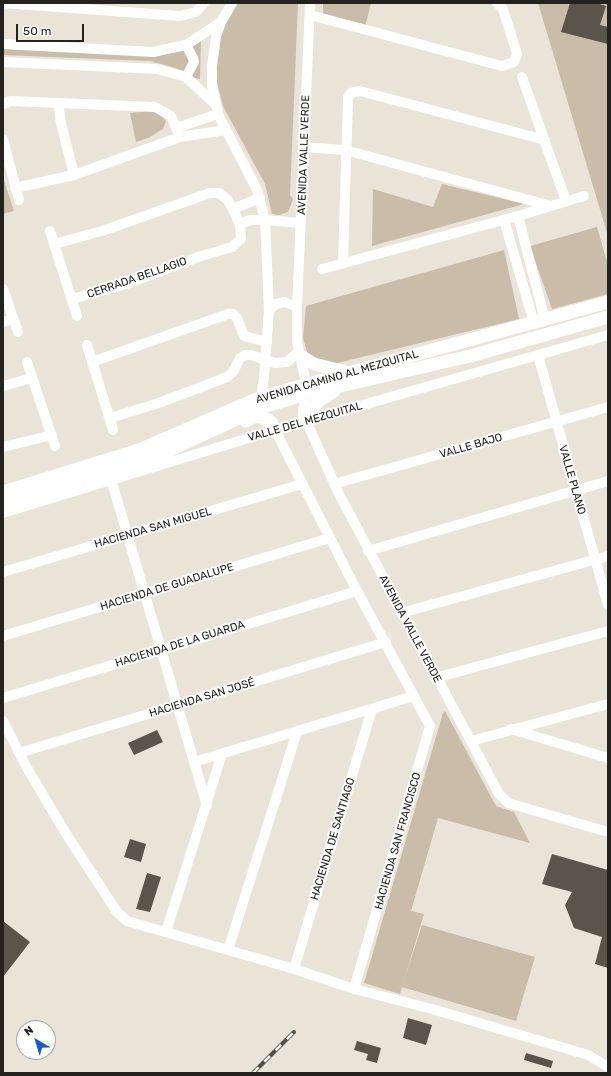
<!DOCTYPE html>
<meta charset="utf-8">
<style>
body{margin:0}
#map{position:relative;width:611px;height:1076px;overflow:hidden;background:#eae3d8;font-family:Rubik,sans-serif}
canvas{display:block}
.frame{position:absolute;inset:0;border:4px solid #24221e;pointer-events:none}
.north{position:absolute;left:16px;top:1020px;width:40px;height:40px;box-sizing:border-box;background:#fff;border:1px solid #a7a7a5;border-radius:50%;rotate:322deg;font-size:11px;font-weight:700;line-height:16px;text-align:center;color:#24221e}
.north::after{content:'';display:block;margin:auto;width:14px;height:18px;background:#1c5cc8;clip-path:polygon(50% 0,100% 100%,50% 72%,0 100%)}
.scale{position:absolute;left:16px;top:24px;width:68px;height:18px;box-sizing:border-box;border:2px solid #24221e;border-top:0;padding-left:5px;font-size:12px;line-height:14px;white-space:nowrap;color:#24221e;-webkit-text-stroke:3px #fff;paint-order:stroke}
</style>
<div id="map">
<canvas width="611" height="1076"></canvas>
<div class="frame"></div>
<div class="north">N</div>
<div class="scale">50 m</div>
</div>
<script>
const c = document.querySelector('canvas').getContext('2d');
c.lineJoin = 'round';
function fillPath(path, color) { c.fillStyle = color; c.fill(path, 'evenodd'); }
const shape = rows => new Path2D(rows.map(r => 'M' + r).join(''));
function stroke(path, color, width, dash) { c.strokeStyle = color; c.lineWidth = width; c.lineCap = dash ? 'butt' : 'round'; c.setLineDash(dash || []); c.stroke(path); }
function label(font, color, halo, rows, align = 'center') {
  c.font = font + ' Rubik,sans-serif'; c.lineWidth = 4; c.setLineDash([]); c.textBaseline = 'middle'; c.strokeStyle = halo; c.fillStyle = color; for (const [text, x, y, turn = 0] of rows) {
    c.save(); c.translate(x, y); c.rotate((+turn || 0) * Math.PI / 180); c.textAlign = isNaN(turn) ? turn : align; if (halo) c.strokeText(text, 0, 0); c.fillText(text, 0, 0); c.restore();
  }
}
fillPath(shape([
 [238,3,298,3,290,195,293,199,288,212,279,215,272,214,265,184,223,106,214,71,218,42,224,27],
 [323,3,371,3,365,27,323,14],
 [538,3,608,3,608,236],
 [201,41,200,79,191,77,184,71,169,66,150,61,3,55,3,47,132,55],
 [156,110,166,121,163,129,148,138,136,142,130,113],
 [3,178,14,211,3,214],
 [442,184,524,204,372,246,373,189,433,207],
 [597,227,608,265,608,294,552,309,530,246],
 [504,250,519,319,329,365,309,359,303,338,306,306],
 [445,711,496,806,514,812,530,843,438,818,411,911,424,914,400,994,364,983,443,713],
 [422,925,535,957,516,1021,402,987]
]), '#c9bca8');
fillPath(shape([
 [570,3,596,3,606,6,600,25,608,27,608,44,561,32],
 [157,730,163,742,134,755,128,743],
 [130,839,146,844,141,862,124,857],
 [552,854,608,870,608,968,595,964,602,937,574,928,565,905,572,892,542,884],
 [147,873,161,877,150,912,136,909],
 [3,921,30,942,3,977],
 [408,1018,432,1025,426,1045,403,1038],
 [357,1041,381,1048,377,1063,366,1060,368,1054,354,1050],
 [526,1053,553,1061,551,1068,524,1060]
]), '#5a544b');
stroke(shape([
 [3,3,180,16,196,12,204,3],
 [232,3,221,22,216,37,212,66,212,86,218,114,257,190,265,220,269,310,264,377,261,397,262,403],
 [310,3,297,307,297,342,307,387,303,410,304,416,339,494,499,794,508,803,608,832],
 [310,15,502,66,514,62,517,54,503,9,497,3],
 [3,44,153,52,186,45,221,22],
 [186,45,193,58,194,62,186,77],
 [3,62,157,69,186,77,214,103],
 [522,77,566,201],
 [58,103,61,123,74,175],
 [3,104,11,101,155,107,171,116,180,137],
 [176,128,218,114],
 [3,139,19,200],
 [303,147,345,150,551,206],
 [15,188,74,175,180,137,225,130],
 [233,209,260,198],
 [518,216,545,320],
 [504,220,534,323],
 [240,224,250,220,265,220,301,223],
 [50,231,77,316],
 [54,244,102,231,210,193,219,193,228,200,240,224,241,239,232,247,198,257,126,284,72,299],
 [343,262,348,97,351,93,360,91,545,140],
 [322,269,518,216,584,196],
 [3,289,18,332],
 [269,310,276,304,285,302,297,307],
 [3,322,14,319],
 [87,345,113,430],
 [538,355,608,605],
 [27,362,55,446],
 [92,362,228,314,233,314,237,318,244,336,267,342],
 [3,386,32,378],
 [110,418,159,403,227,377,233,372,240,358,245,355,251,355,275,363,287,362,298,352],
 [269,418,357,591,430,726,354,989],
 [3,447,52,435],
 [111,479,207,806],
 [334,484,608,407],
 [3,513,275,430,608,335],
 [368,551,608,481],
 [3,572,302,484],
 [401,613,608,556],
 [3,636,330,538],
 [435,678,608,631],
 [3,698,357,591],
 [3,721,27,768,65,832,117,912,127,921,294,969,354,989,432,1009,588,1055,608,1067],
 [511,729,608,758],
 [471,741,608,704],
 [19,753,386,642],
 [194,762,414,696],
 [166,932,222,754],
 [228,950,297,732],
 [294,969,372,709]
]), '#fff', 10);
stroke(shape([
 [299,355,314,364,346,372],
 [304,416,320,400,334,391],
 [246,421,254,417,261,417,272,423],
 [3,492,139,450,261,397,608,302],
 [3,502,163,453,263,407,306,394,474,355,608,317]
]), '#fff', 13);
const rail = shape([
 [253,1073,294,1032]
]);
stroke(rail, '#53504a', 4);
stroke(rail, '#fff', 2.5, [8]);
label('11px', '#24221e', '#fff', [
 ["AVENIDA VALLE VERDE",304,155,-88],
 ["CERRADA BELLAGIO",137,278,-19],
 ["AVENIDA CAMINO AL MEZQUITAL",337,377,-16],
 ["VALLE DEL MEZQUITAL",305,422,-16],
 ["VALLE BAJO",471,446,-16],
 ["VALLE PLANO",572,480,74],
 ["HACIENDA SAN MIGUEL",153,528,-16],
 ["HACIENDA DE GUADALUPE",167,587,-17],
 ["AVENIDA VALLE VERDE",410,629,62],
 ["HACIENDA DE LA GUARDA",180,644,-17],
 ["HACIENDA SAN JOSÉ",202,698,-17],
 ["HACIENDA DE SANTIAGO",333,839,-73],
 ["HACIENDA SAN FRANCISCO",398,841,-74]
]);
</script>
